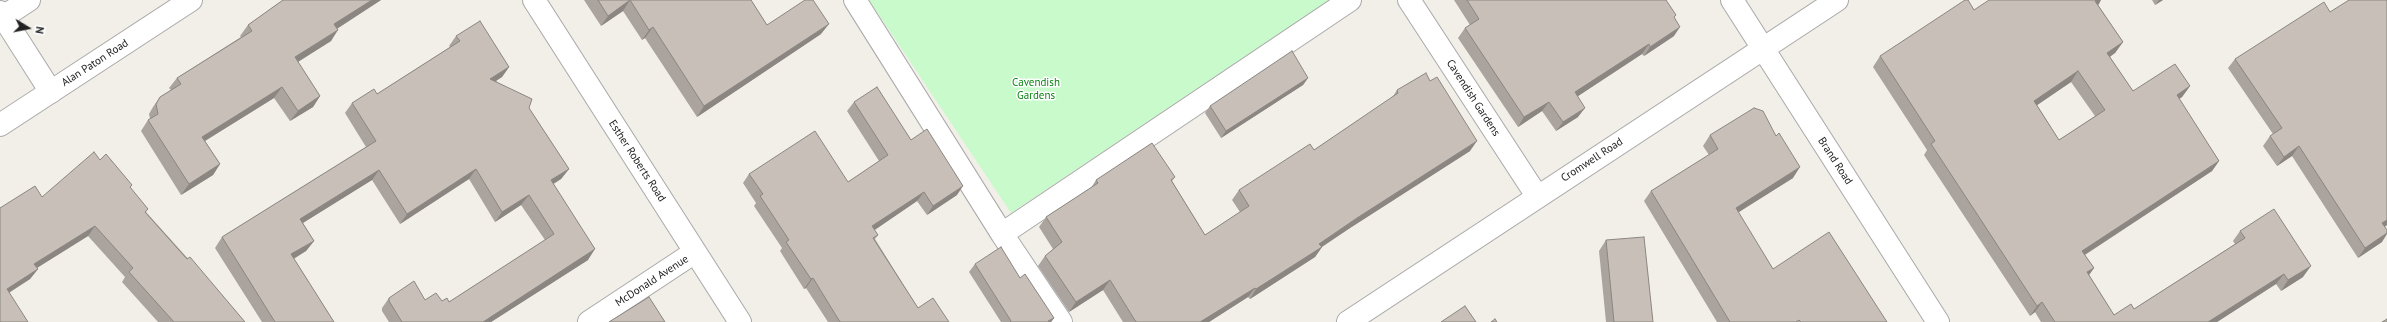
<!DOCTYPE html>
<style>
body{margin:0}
#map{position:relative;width:2387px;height:322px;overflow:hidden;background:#f2efe9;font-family:"PT Sans",sans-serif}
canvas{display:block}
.north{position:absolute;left:8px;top:8px;width:40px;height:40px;-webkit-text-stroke:3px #fff;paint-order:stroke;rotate:100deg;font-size:11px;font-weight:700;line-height:16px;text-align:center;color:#222}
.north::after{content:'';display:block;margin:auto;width:14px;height:18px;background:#222;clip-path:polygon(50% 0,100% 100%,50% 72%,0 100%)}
</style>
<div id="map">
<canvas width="2387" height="322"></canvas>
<div class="north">N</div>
</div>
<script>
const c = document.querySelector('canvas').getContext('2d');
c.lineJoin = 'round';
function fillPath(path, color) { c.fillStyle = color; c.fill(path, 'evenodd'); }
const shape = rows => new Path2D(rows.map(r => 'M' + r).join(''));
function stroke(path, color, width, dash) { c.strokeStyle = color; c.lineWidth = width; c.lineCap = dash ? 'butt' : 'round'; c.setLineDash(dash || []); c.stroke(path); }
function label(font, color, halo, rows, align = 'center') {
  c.font = font + ' "PT Sans",sans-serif'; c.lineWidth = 3; c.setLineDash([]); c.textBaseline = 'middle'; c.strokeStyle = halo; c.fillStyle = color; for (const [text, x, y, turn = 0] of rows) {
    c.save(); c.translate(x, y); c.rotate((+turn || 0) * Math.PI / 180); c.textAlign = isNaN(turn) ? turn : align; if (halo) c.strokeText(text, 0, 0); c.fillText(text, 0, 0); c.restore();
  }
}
fillPath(shape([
 [869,0,1329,0,1011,213]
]), '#c8facc');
const minor = shape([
 [534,0,740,322],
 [855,0,1002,234,1061,322],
 [1409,0,1537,196],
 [1732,0,1938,322],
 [0,12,51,92],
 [1002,234,1350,0],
 [589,322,695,252],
 [1348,322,1837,0]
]);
const tertiary = shape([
 [0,19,29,0],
 [0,125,191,0]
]);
stroke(minor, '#a9a9a9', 24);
stroke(tertiary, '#a9a9a9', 24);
stroke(minor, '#fff', 22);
stroke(tertiary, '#fff', 22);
fillPath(shape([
 [283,0,381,0,337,29,331,41,298,62,320,96,313,107,290,121,274,98,205,141,220,164,213,175,181,195,141,131,148,120,150,119,149,114,153,107,160,97,171,90,169,88,177,78,241,37,240,36,248,25],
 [584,0,751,0,767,25,821,34,697,117,645,38,642,40,623,11,601,26],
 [1454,0,1666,0,1674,18,1674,36,1644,56,1642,54,1578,96,1578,117,1556,131,1542,111,1518,127,1458,38,1465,28,1470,25],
 [2152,0,2163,0,2155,5],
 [2387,0,2387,225,2385,227,2382,242,2358,258,2292,156,2277,166,2263,146,2270,136,2273,134,2228,68,2235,59,2330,12],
 [2099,4,2098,5,2123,42,2115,53,2110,57,2133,91,2190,86,2182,97,2179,99,2219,161,2212,171,2085,255,2094,268,2089,275,2114,315,2134,309,2235,244,2233,241,2240,231,2303,277,2281,291,2276,284,2217,322,2041,322,2035,312,2030,316,1924,155,1927,150,1873,67,1880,56,1974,10],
 [2071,82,2095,116,2059,140,2037,105],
 [456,36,509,67,502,77,496,81,529,108,569,169,561,179,553,184,588,260,491,322,389,322,382,311,382,308,389,298,449,302,545,240,521,205,495,222,469,179,400,224,372,180,303,223,314,241,306,251,294,259,334,322,262,322,215,248,222,237,366,147,345,113,352,103,377,94,450,47,449,46],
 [1308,78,1303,85,1221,138,1205,113,1210,106],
 [1397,90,1470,151,1350,228,1322,247,1315,257,1250,299,1248,297,1209,322,1123,322,1103,290,1069,312,1038,266,1045,256,1053,249,1039,227,1046,217,1091,188,1096,180,1175,177,1172,181,1205,235,1240,212,1232,200,1239,190,1314,150,1392,98],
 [854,102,911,140,957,195,927,215,917,201,874,230,878,235,875,239,918,308,949,322,828,322,806,288,804,289,780,251,782,248,754,206,756,203,743,183,749,174,848,182,879,161,847,111],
 [1710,135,1793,178,1738,212,1773,269,1887,322,1717,322,1644,201,1651,191,1709,155,1703,146],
 [100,160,132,185,130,188,148,209,146,212,245,322,158,322,122,282,125,277,88,236,37,268,38,269,30,279,9,293,0,322,0,208,42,197],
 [1606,240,1653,322,1606,322,1599,251],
 [975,264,1020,278,1054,318,1051,322,1001,322,969,272]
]), '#aba49e');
fillPath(shape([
 [372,0,381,0,327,35,334,24],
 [630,0,623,11,601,26,608,16],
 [2096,0,2101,0,2099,4,2088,11],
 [2159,0,2163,0,2155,5],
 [829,24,821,34,697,117,704,106],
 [653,27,645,38,642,40,649,30],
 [1680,27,1674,36,1644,56,1650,47],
 [338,30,331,41,288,68,295,57],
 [2123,42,2115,53,2100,63,2107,53],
 [1649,44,1642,54,1569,102,1575,92],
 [509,67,502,77,483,89,490,79],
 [2078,71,2071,82,2027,112,2034,101],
 [1308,78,1303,85,1221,138,1226,131],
 [2190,86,2182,97,2170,105,2177,95],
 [282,87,274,98,195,147,202,137],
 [320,96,313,107,290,121,298,111],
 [1549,102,1542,111,1518,127,1524,117],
 [1585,108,1578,117,1556,131,1563,122],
 [1477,141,1470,151,1350,228,1317,250,1322,247,1315,257,1250,299,1256,289,1319,244,1357,218],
 [2299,146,2292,156,2277,166,2284,157],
 [2219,161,2212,171,2075,261,2082,251],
 [220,164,213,175,181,195,189,184],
 [1800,167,1793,178,1728,219,1736,208],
 [476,169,469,179,400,224,407,214],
 [569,169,561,179,544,190,551,180],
 [379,170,372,180,293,229,300,219],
 [963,186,957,195,927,215,933,206],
 [924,192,917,201,866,236,872,226],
 [529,195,521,205,495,222,502,212],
 [2387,220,2387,225,2375,232,2382,223],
 [95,226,88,236,27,274,34,264],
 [2387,233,2387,234,2382,242,2358,258,2365,248],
 [314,241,306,251,284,264,291,254],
 [595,249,588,260,491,322,483,322],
 [2311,266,2303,277,2281,291,2288,280],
 [2094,268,2086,279,2087,272],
 [38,269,30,279,0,298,7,289],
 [2284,274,2276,284,2217,322,2208,322],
 [813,278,806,288,804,289,811,279],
 [1110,280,1103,290,1069,312,1076,302],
 [1255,288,1248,297,1209,322,1200,322],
 [2042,302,2035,312,2030,316,2037,306],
 [1054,318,1051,322,1048,322]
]), '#8b8681');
const building = shape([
 [283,0,372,0,334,24,338,30,295,57,320,96,298,111,282,87,202,137,220,164,189,184,148,120,158,114,156,104,160,97,181,84,177,78,252,31,248,25,283,0],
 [598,0,751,0,767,25,805,0,813,0,829,24,704,106,653,27,649,30,630,0,608,16,598,0],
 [1467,0,1666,0,1676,15,1674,17,1680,27,1650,47,1649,44,1575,92,1585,108,1563,122,1549,102,1524,117,1465,28,1479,19,1467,0],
 [1965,0,1968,0,1974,10,1989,0,2096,0,2095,1,2123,42,2107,53,2133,91,2175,64,2190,86,2177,95,2219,161,2082,251,2094,268,2087,272,2114,315,2131,304,2134,309,2245,238,2240,231,2274,209,2311,266,2288,280,2284,274,2208,322,2055,322,2042,302,2037,306,1977,214,1931,144,1935,141,1880,56,1965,0],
 [2078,71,2105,110,2059,140,2034,101,2078,71],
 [2349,0,2387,0,2387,220,2382,223,2387,230,2387,233,2365,248,2299,146,2284,157,2270,136,2282,128,2235,59,2324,2,2330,12,2349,0],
 [480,21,509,67,490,79,532,99,529,108,569,169,551,180,595,249,483,322,402,322,389,301,389,298,414,281,425,300,436,293,442,301,447,298,449,302,554,234,529,195,502,212,476,169,407,214,379,170,300,219,314,241,291,254,334,322,275,322,222,237,376,141,352,103,374,89,377,94,460,41,456,36,480,21],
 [1292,51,1308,78,1226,131,1210,106,1292,51],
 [1426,73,1430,81,1437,77,1477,141,1357,218,1319,244,1322,247,1256,289,1255,288,1200,322,1136,322,1110,280,1076,302,1045,256,1062,242,1046,217,1098,183,1096,180,1152,143,1175,177,1171,180,1205,235,1249,206,1239,190,1310,144,1314,150,1398,93,1397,90,1426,73],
 [877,87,911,140,927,129,963,186,933,206,924,192,872,226,878,235,873,238,918,308,933,298,949,322,840,322,813,278,811,279,786,242,789,240,760,196,763,194,749,174,815,131,848,182,888,155,854,102,877,87],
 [1754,108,1763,111,1776,136,1779,133,1800,167,1736,208,1773,269,1829,232,1887,322,1801,322,1799,320,1796,322,1730,322,1651,191,1718,149,1710,135,1754,108],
 [94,152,100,160,106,154,132,185,130,187,148,209,145,212,187,259,190,257,245,322,174,322,129,272,133,268,95,226,34,264,38,269,7,289,28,322,0,322,0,208,35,186,42,197,94,152],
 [1644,237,1653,322,1614,322,1606,240,1644,237],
 [1001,247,1020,278,1025,274,1054,318,1048,321,1049,322,1010,322,1011,321,975,264,1001,247],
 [649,297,665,322,609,322,649,297],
 [1465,306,1476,322,1441,322,1465,306],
 [1495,319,1497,322,1491,322,1495,319],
 [2387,319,2387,322,2382,322,2387,319]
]);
fillPath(building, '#c7bfb8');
stroke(building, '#8b8681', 1);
label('11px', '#222', '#fff', [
 ["Alan Paton Road",95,63,-33],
 ["Cavendish Gardens",1473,98,57],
 ["Cromwell Road",1592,160,-33],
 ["Esther Roberts Road",637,161,57],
 ["Brand Road",1835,161,57],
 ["McDonald Avenue",652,281,-33]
]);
label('11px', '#0c8416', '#fff', [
 ["Cavendish",1036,83],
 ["Gardens",1036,96]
]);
</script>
